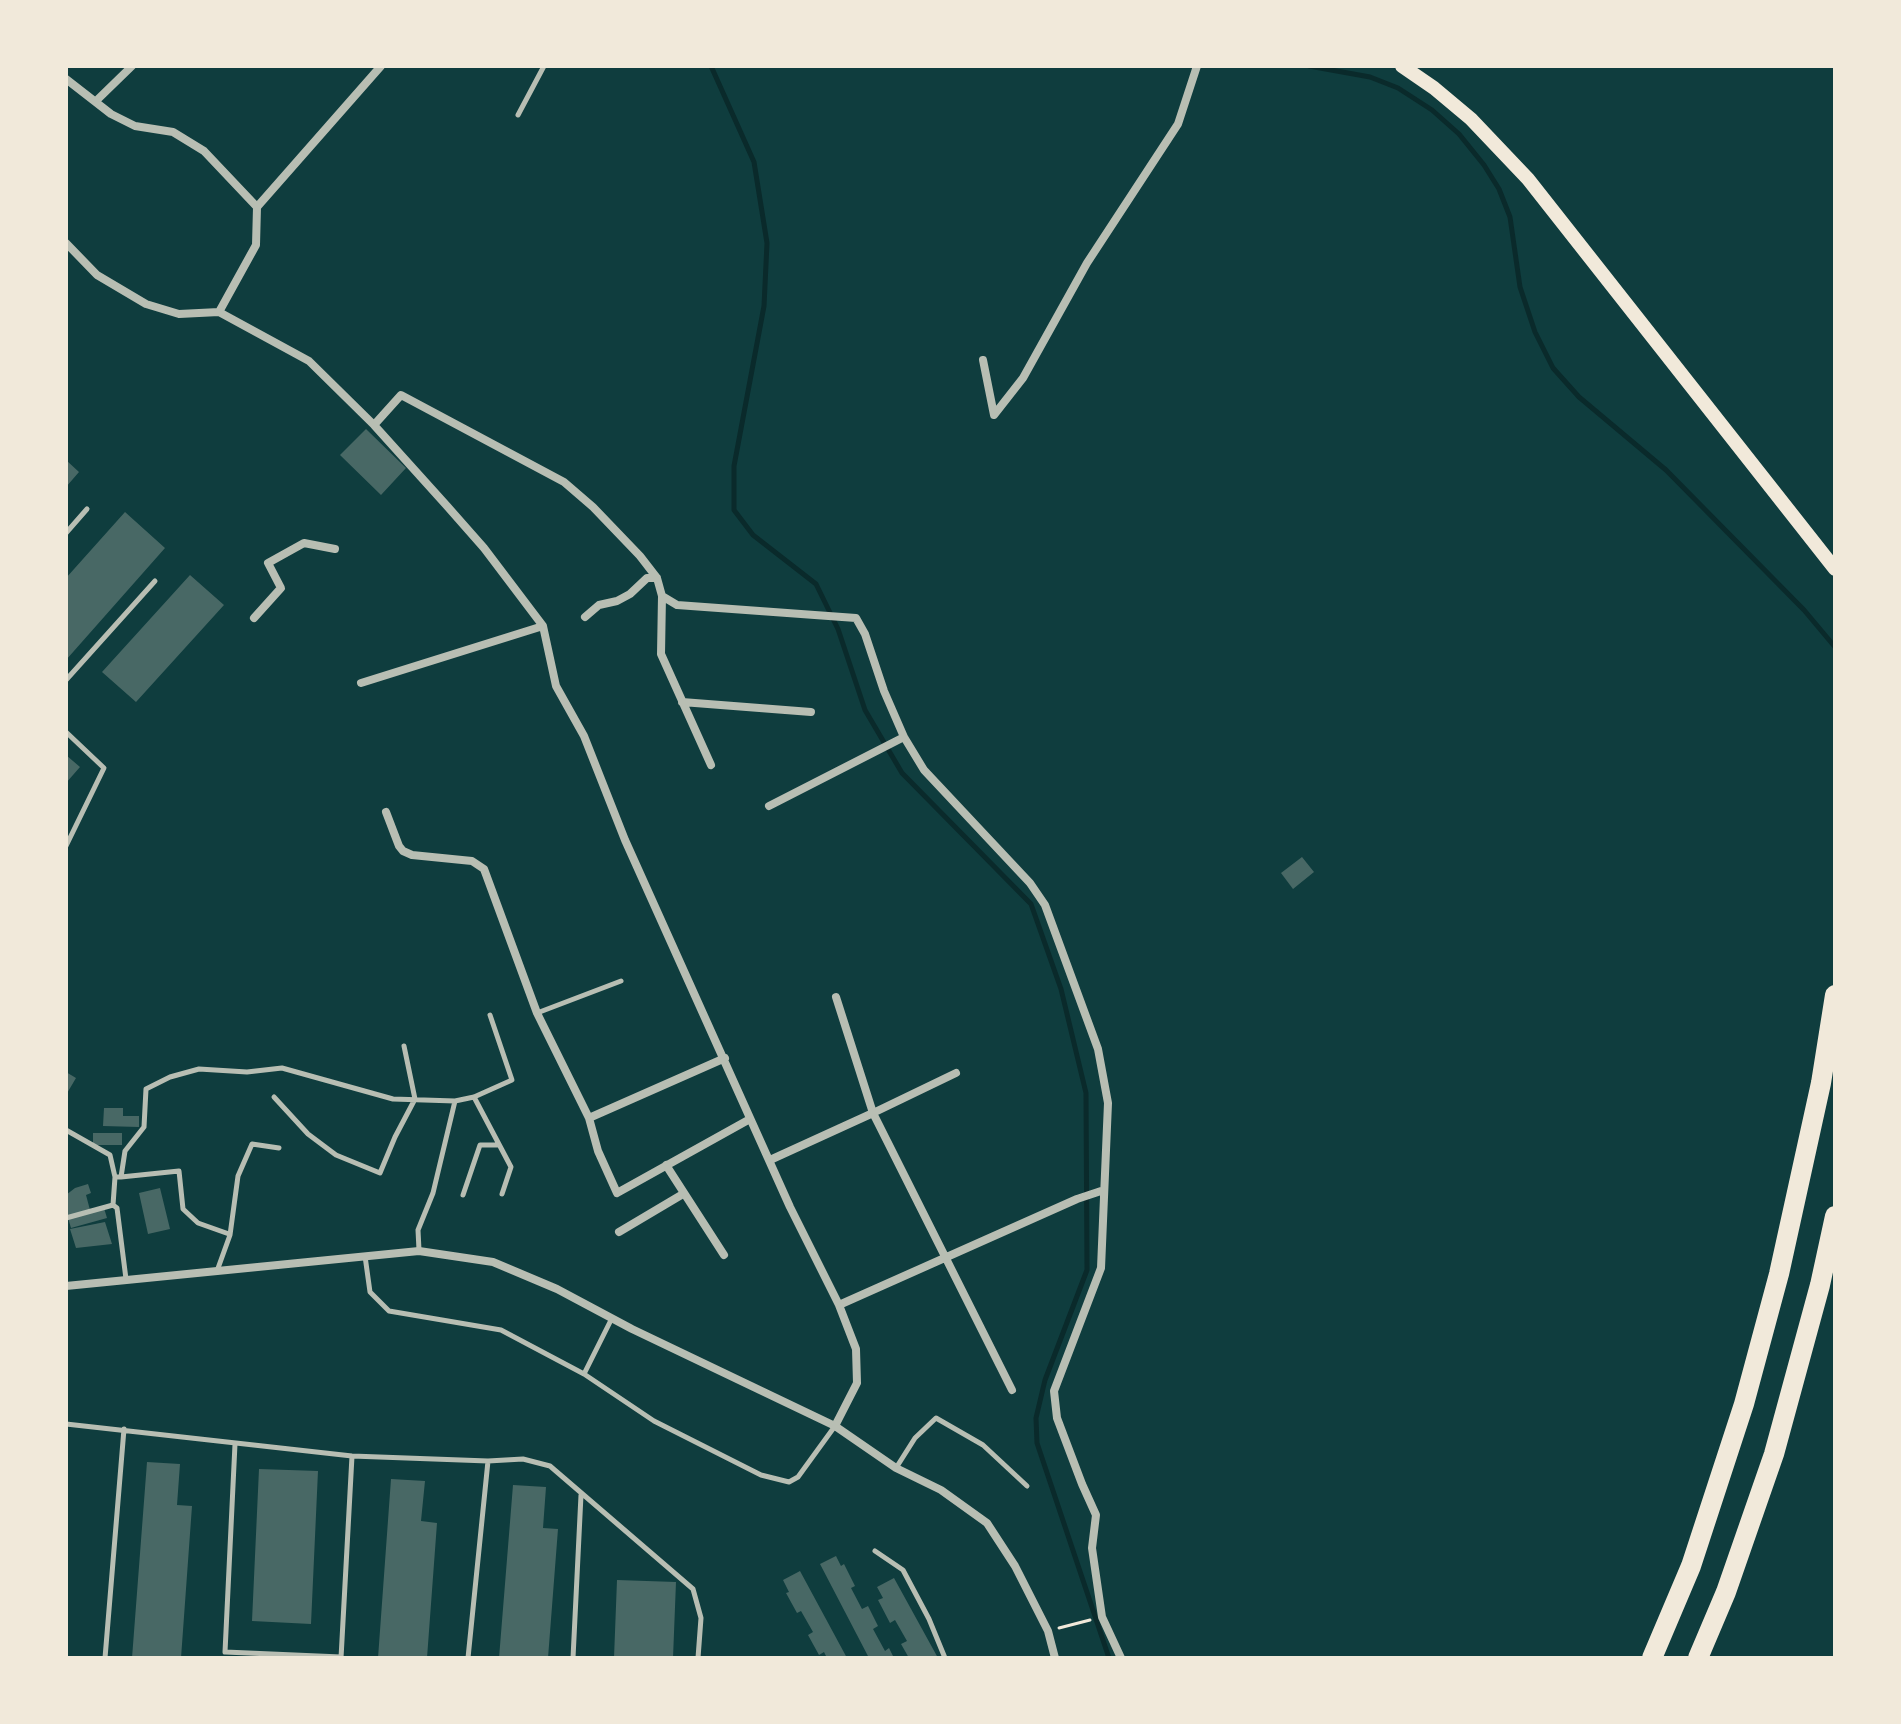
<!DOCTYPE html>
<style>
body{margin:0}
#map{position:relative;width:1901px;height:1724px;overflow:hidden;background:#0f3d3e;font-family:Jost,sans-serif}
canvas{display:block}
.frame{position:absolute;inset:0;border:68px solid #f1e9da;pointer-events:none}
</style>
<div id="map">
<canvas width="1901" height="1724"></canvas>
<div class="frame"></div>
</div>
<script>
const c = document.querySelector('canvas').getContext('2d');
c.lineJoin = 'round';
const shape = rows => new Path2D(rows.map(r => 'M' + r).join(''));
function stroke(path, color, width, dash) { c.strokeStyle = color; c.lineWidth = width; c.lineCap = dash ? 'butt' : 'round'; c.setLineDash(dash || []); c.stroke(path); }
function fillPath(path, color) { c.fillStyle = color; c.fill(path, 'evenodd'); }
stroke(shape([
 [711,66,754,162,767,243,764,306,734,466,734,510,753,535,816,584,838,629,865,710,902,773,1031,904,1061,989,1086,1093,1087,1270,1045,1380,1036,1418,1037,1443,1109,1658],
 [1309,66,1370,77,1398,88,1432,110,1459,134,1484,165,1499,189,1510,217,1520,287,1535,332,1553,368,1579,397,1666,470,1804,610,1835,647]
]), '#0a2a2b', 5);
fillPath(shape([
 [366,429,406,468,381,495,340,455],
 [66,460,79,472,66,487],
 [125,512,165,548,66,660,66,578],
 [190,575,224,605,136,702,102,672],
 [66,755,80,767,66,783],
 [1302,857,1314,872,1293,889,1281,873],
 [66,1072,76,1078,66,1095],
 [104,1108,123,1108,123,1116,139,1116,139,1127,103,1126],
 [93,1133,122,1133,122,1145,93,1145],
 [88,1184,91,1193,86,1195,90,1210,66,1216,66,1195,75,1188],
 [160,1188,170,1229,148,1234,139,1193],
 [104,1208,107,1218,71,1228,68,1218],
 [105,1222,112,1244,76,1248,70,1229],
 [147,1462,180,1464,177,1505,192,1506,181,1658,132,1658],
 [259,1469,318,1471,311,1624,252,1621],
 [391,1479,425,1481,421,1521,437,1523,427,1658,378,1658],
 [513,1485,546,1487,543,1528,558,1529,548,1658,499,1658],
 [836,1556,841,1566,844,1564,855,1586,851,1588,862,1609,868,1606,878,1626,873,1629,885,1651,889,1648,894,1658,869,1658,820,1564],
 [800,1571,847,1658,827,1658,824,1652,819,1655,808,1635,813,1632,801,1611,797,1613,786,1593,789,1592,783,1580],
 [894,1578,938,1658,909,1658,901,1644,907,1641,895,1620,890,1623,878,1600,883,1598,877,1587],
 [617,1580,676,1582,673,1658,614,1658]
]), '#486865');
stroke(shape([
 [1059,1628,1090,1620]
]), '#f1e9da', 3);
stroke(shape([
 [518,115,544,66],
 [66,533,87,509],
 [66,680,155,581],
 [66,732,104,768,66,846],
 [537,1013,621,981],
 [274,1097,308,1134,336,1155,380,1173,395,1137,415,1099,404,1046],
 [474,1097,511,1167,502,1194],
 [455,1101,474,1097,512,1080,490,1015],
 [66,1130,110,1155,115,1177],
 [121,1177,179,1171,183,1209,198,1223,229,1234],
 [463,1195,480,1145,497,1145],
 [113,1205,117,1208,126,1279],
 [66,1218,113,1205,115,1177,121,1177,125,1151,144,1127,146,1089,170,1077,199,1069,247,1072,282,1068,393,1099,455,1101,433,1193,418,1230,419,1250],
 [365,1256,370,1292,389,1311,501,1330,584,1374],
 [217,1271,230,1235,238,1176,252,1144,279,1148],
 [612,1318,584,1374,654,1421,761,1475,789,1482,798,1477,835,1426],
 [66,1424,352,1456,488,1461,523,1459,550,1466,693,1589,701,1618,698,1658],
 [235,1444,225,1652,341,1657],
 [896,1468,915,1438,936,1418,983,1445,1027,1486],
 [875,1551,903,1570,929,1619,945,1658],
 [105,1658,124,1429],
 [341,1658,352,1456],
 [468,1658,488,1461],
 [573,1658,581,1495]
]), '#b8beb3', 5);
stroke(shape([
 [66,79,111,114,135,126,173,132,204,151,257,207],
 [96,101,132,66],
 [66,243,97,275,146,304,179,314,219,312,309,361,374,425,447,506,484,548,543,626,556,686,584,736,625,840,790,1207,839,1305,856,1349,857,1383,835,1426],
 [219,312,256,245,257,207,381,66],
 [983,360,994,415,1023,378,1087,263,1178,124,1197,66],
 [374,425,401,395,564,482,593,507,640,556,657,578,662,596,677,605,856,618,865,634,884,691,904,737,924,770,1030,883,1045,905,1098,1049,1108,1103,1101,1268,1054,1391,1057,1418,1082,1484,1096,1515,1092,1548,1102,1617,1121,1658],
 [662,596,661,654,711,765],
 [585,617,599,605,617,601,630,594,647,578,657,578],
 [254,618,281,588,268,563,304,543,335,549],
 [361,683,543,626],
 [682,702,811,712],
 [769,806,904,737],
 [386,812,399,846,403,851,412,855,472,861,484,869,537,1013,589,1118,725,1058],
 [836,997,873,1113,956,1073],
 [589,1118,598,1151,617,1193,750,1119],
 [770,1160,873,1113,1012,1390],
 [666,1165,724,1255],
 [619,1232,683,1194],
 [66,1286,419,1251,493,1262,557,1289,632,1329,835,1426,896,1468,941,1490,987,1523,1015,1566,1048,1631,1055,1658],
 [839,1305,1077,1199,1104,1190]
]), '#b8beb3', 8);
stroke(shape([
 [1402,66,1434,88,1471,119,1528,179,1835,569]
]), '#f1e9da', 14);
stroke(shape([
 [1652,1658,1691,1566,1744,1404,1779,1274,1821,1083,1835,995],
 [1698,1658,1726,1592,1774,1454,1820,1285,1835,1216]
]), '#f1e9da', 20);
</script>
